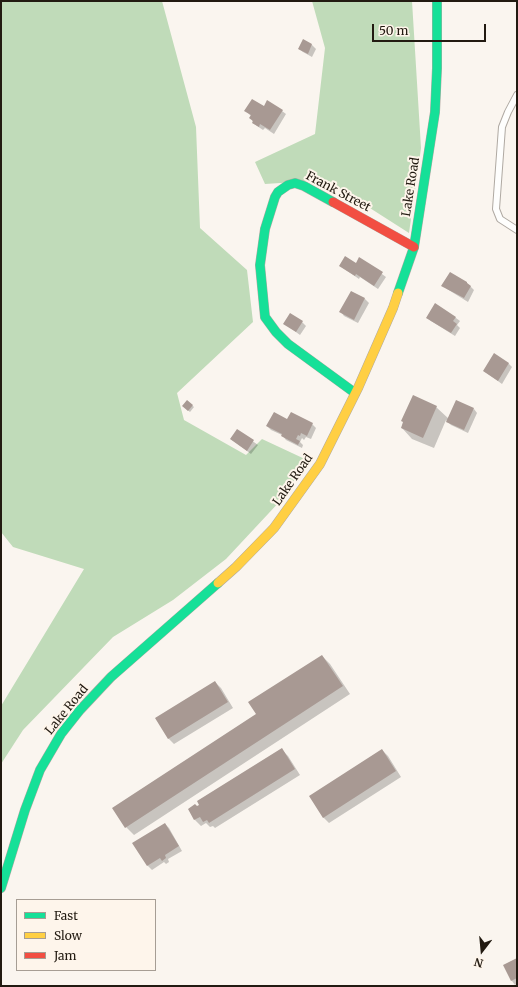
<!DOCTYPE html>
<style>
body{margin:0}
#map{position:relative;width:518px;height:987px;overflow:hidden;background:#faf5ef;font-family:Merriweather,serif}
canvas{display:block}
.frame{position:absolute;inset:0;border:2px solid #221a11;pointer-events:none}
.legend{position:absolute;left:16px;top:899px;width:140px;height:72px;box-sizing:border-box;background:#fef5eb;border:1px solid #a69d94;margin:0;padding:5px 7px;list-style:none;font-size:12px;color:#221a11}
.legend li{display:flex;align-items:center;gap:8px;height:20px}
.legend b{width:20px;border:1px solid #a69d94}
.north{position:absolute;left:462px;top:931px;width:40px;height:40px;-webkit-text-stroke:3px #fef5eb;paint-order:stroke;rotate:196deg;font-size:11px;font-weight:700;line-height:16px;text-align:center;color:#221a11}
.north::after{content:'';display:block;margin:auto;width:14px;height:18px;background:#221a11;clip-path:polygon(50% 0,100% 100%,50% 72%,0 100%)}
.scale{position:absolute;left:372px;top:24px;width:114px;height:18px;box-sizing:border-box;border:2px solid #221a11;border-top:0;padding-left:5px;font-size:12px;line-height:14px;white-space:nowrap;color:#221a11;-webkit-text-stroke:3px #fef5eb;paint-order:stroke}
</style>
<div id="map">
<canvas width="518" height="987"></canvas>
<div class="frame"></div>
<ul class="legend">
<li><b style="height:5px;background:#16e098"></b>Fast</li>
<li><b style="height:5px;background:#ffcf43"></b>Slow</li>
<li><b style="height:5px;background:#f24e42"></b>Jam</li>
</ul>
<div class="north">N</div>
<div class="scale">50 m</div>
</div>
<script>
const c = document.querySelector('canvas').getContext('2d');
c.lineJoin = 'round';
function fillPath(path, color) { c.fillStyle = color; c.fill(path, 'evenodd'); }
const shape = rows => new Path2D(rows.map(r => 'M' + r).join(''));
function stroke(path, color, width, dash) { c.strokeStyle = color; c.lineWidth = width; c.lineCap = dash ? 'butt' : 'round'; c.setLineDash(dash || []); c.stroke(path); }
function label(font, color, halo, rows, align = 'center') {
  c.font = font + ' Merriweather,serif'; c.lineWidth = 4; c.setLineDash([]); c.textBaseline = 'middle'; c.strokeStyle = halo; c.fillStyle = color; for (const [text, x, y, turn = 0] of rows) {
    c.save(); c.translate(x, y); c.rotate((+turn || 0) * Math.PI / 180); c.textAlign = isNaN(turn) ? turn : align; if (halo) c.strokeText(text, 0, 0); c.fillText(text, 0, 0); c.restore();
  }
}
fillPath(shape([
 [1,1,162,1,196,127,200,228,247,270,253,322,177,393,184,420,246,455,262,439,307,460,282,499,226,559,173,600,113,637,23,730,1,764,1,706,84,569,13,547,1,532],
 [312,1,412,1,421,148,409,233,326,180,265,184,255,162,315,134,325,48]
]), '#c0dbb9');
fillPath(shape([
 [303,41,312,45,316,49,312,57,303,52,299,49],
 [264,107,282,111,286,114,274,134,265,128,263,130,257,126,253,123,251,116,246,111],
 [360,258,386,277,378,289,360,277,359,279,340,266,356,264],
 [467,283,474,290,468,302,447,289,443,285],
 [351,292,365,299,369,303,358,323,344,316,341,312],
 [435,305,456,318,460,321,457,325,460,328,455,336,431,321,427,317],
 [302,322,306,326,300,335,289,327],
 [508,363,512,367,502,384,484,371],
 [187,401,194,407,190,412,183,406],
 [436,407,449,419,474,409,477,413,468,433,451,425,446,420,434,448,412,439,402,428],
 [291,413,312,424,316,428,311,439,306,437,304,440,302,438,300,442,303,445,302,448,286,440,282,435,271,430,267,426,288,420],
 [237,430,258,445,251,454,231,439],
 [322,656,330,664,350,694,134,835,126,827,114,809,258,715],
 [215,682,221,688,233,708,174,744,168,738],
 [282,750,288,756,300,775,215,828,213,826,210,827,206,823,201,826,195,820,189,809,197,807],
 [382,750,388,756,401,777,329,823,323,817],
 [165,824,169,828,182,851,168,859,169,862,166,864,164,862,152,870,148,866,134,843],
 [517,960,517,984,515,985,512,981,505,965]
]), '#0003');
fillPath(shape([
 [303,39,312,44,308,54,298,49],
 [252,99,264,106,267,100,283,110,270,130,260,124,259,127,252,123,253,121,249,118,251,115,244,111],
 [345,256,356,263,359,257,383,272,374,286,356,274,355,276,339,266],
 [450,272,467,282,467,283,471,286,464,298,441,286],
 [351,291,365,298,354,320,339,312],
 [435,303,456,317,453,321,457,324,451,333,426,318],
 [290,313,303,321,296,332,283,324],
 [494,353,509,363,498,381,483,371],
 [413,395,437,406,423,438,401,428,403,422,401,421],
 [187,400,193,405,188,411,182,406],
 [456,400,474,408,464,430,446,422],
 [274,412,287,419,291,412,313,423,307,436,301,433,300,436,298,435,296,439,300,441,298,445,281,436,282,434,266,426],
 [237,429,254,440,247,451,230,439],
 [322,655,343,686,125,828,112,808,256,714,248,702],
 [215,681,228,702,168,739,155,718],
 [282,748,295,769,209,823,207,820,203,822,200,817,194,820,188,809,195,804,197,806,199,805,197,801],
 [382,749,396,771,323,818,309,796],
 [165,823,179,846,165,855,166,858,162,861,160,858,147,866,132,843],
 [517,958,517,978,511,981,503,965]
]), '#a89993');
const lane = shape([
 [517,95,508,112,502,127,496,209,500,219,517,230]
]);
const fast = shape([
 [333,202,304,186,295,183,288,185,278,192,275,197,265,229,260,265,265,317,276,332,288,344,355,393],
 [398,293,414,247,435,112,437,68,437,1],
 [1,888,25,810,40,770,61,734,80,710,111,677,218,583]
]);
const slow = shape([
 [218,583,236,567,274,528,320,464,358,388,393,308,398,293]
]);
const jam = shape([
 [333,202,414,247]
]);
stroke(lane, '#afa9a2', 8);
stroke(fast, '#afa9a2', 10);
stroke(slow, '#afa9a2', 10);
stroke(jam, '#afa9a2', 10);
stroke(lane, '#fefefd', 6);
stroke(fast, '#16e098', 9);
stroke(slow, '#ffcf43', 9);
stroke(jam, '#f24e42', 9);
label('12px', '#221a11', '#fef5eb', [
 ["Lake Road",411,187,-81],
 ["Frank Street",338,192,28],
 ["Lake Road",293,480,-55],
 ["Lake Road",67,710,-51]
]);
</script>
